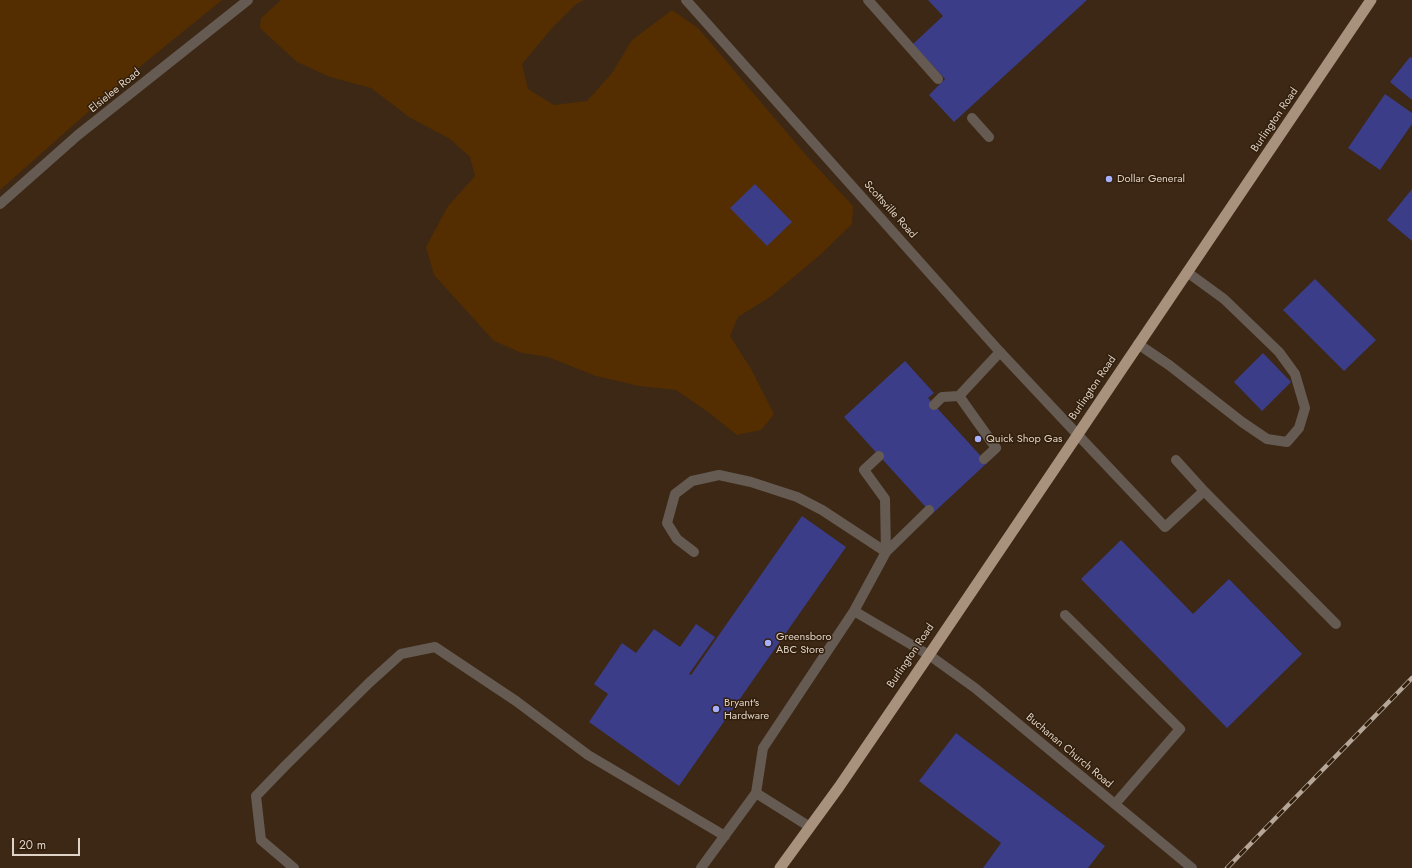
<!DOCTYPE html>
<style>
body{margin:0}
#map{position:relative;width:1412px;height:868px;overflow:hidden;background:#3c2815;font-family:Jost,sans-serif}
canvas{display:block}
.scale{position:absolute;left:12px;top:838px;width:68px;height:18px;box-sizing:border-box;border:2px solid #dfd2c6;border-top:0;padding-left:5px;font-size:12px;line-height:14px;white-space:nowrap;color:#dfd2c6;-webkit-text-stroke:3px #311e0b;paint-order:stroke}
</style>
<div id="map">
<canvas width="1412" height="868"></canvas>
<div class="scale">20 m</div>
</div>
<script>
const c = document.querySelector('canvas').getContext('2d');
c.lineJoin = 'round';
function fillPath(path, color) { c.fillStyle = color; c.fill(path, 'evenodd'); }
const shape = rows => new Path2D(rows.map(r => 'M' + r).join(''));
function stroke(path, color, width, dash) { c.strokeStyle = color; c.lineWidth = width; c.lineCap = dash ? 'butt' : 'round'; c.setLineDash(dash || []); c.stroke(path); }
function label(font, color, halo, rows, align = 'center') {
  c.font = font + ' Jost,sans-serif'; c.lineWidth = 3; c.setLineDash([]); c.textBaseline = 'middle'; c.strokeStyle = halo; c.fillStyle = color; for (const [text, x, y, turn = 0] of rows) {
    c.save(); c.translate(x, y); c.rotate((+turn || 0) * Math.PI / 180); c.textAlign = isNaN(turn) ? turn : align; if (halo) c.strokeText(text, 0, 0); c.fillText(text, 0, 0); c.restore();
  }
}
fillPath(shape([
 [0,0,222,0,131,74,0,190],
 [281,0,584,0,576,4,552,28,522,64,528,89,554,105,587,101,612,73,632,40,672,10,698,28,805,154,853,206,852,224,820,255,770,297,738,317,730,336,751,369,774,414,761,430,737,435,708,412,676,390,639,386,596,376,548,357,522,353,494,341,434,275,426,247,448,206,475,176,470,157,450,139,409,117,371,88,330,77,297,62,260,28,261,18]
]), '#542e01');
fillPath(shape([
 [928,0,1087,0,954,122,929,95,945,79,913,44,943,16],
 [1410,57,1412,58,1412,100,1390,82],
 [1385,94,1412,113,1412,124,1380,170,1348,148],
 [755,184,792,222,767,246,730,208],
 [1412,189,1412,241,1387,220],
 [1315,279,1376,340,1344,371,1283,310],
 [1263,353,1291,382,1262,411,1234,382],
 [905,361,934,393,928,398,987,463,932,514,844,417],
 [802,516,846,547,679,786,589,722,608,694,594,684,622,643,636,653,654,629,680,647,696,624,715,637,689,674,691,675],
 [1121,540,1193,614,1229,579,1302,654,1227,728,1081,579],
 [956,733,1105,846,1088,868,983,868,1001,843,919,781]
]), '#3b3d89');
stroke(shape([
 [868,0,938,79],
 [972,118,989,137],
 [1138,344,1169,365,1242,422,1267,439,1287,442,1299,428,1305,408,1295,374,1279,352,1224,299,1187,272],
 [934,405,942,397,959,396],
 [1077,434,1165,527,1204,491,1336,624],
 [879,456,864,470,885,499,886,552],
 [984,459,996,448,959,396,1000,352],
 [1176,460,1204,491],
 [694,552,677,539,667,523,675,494,692,481,719,475,751,482,797,497,822,510,886,552],
 [854,611,886,552,929,510],
 [1065,615,1180,729,1115,804],
 [756,793,763,748,854,611,929,655],
 [294,868,261,840,256,796,286,765,370,682,401,654,435,647,516,701,588,755,725,836],
 [701,868,756,793,810,827]
]), '#655b52', 10);
stroke(shape([
 [686,0,1000,352,1077,434],
 [0,204,78,135,248,0],
 [929,655,975,688,1192,868]
]), '#655b52', 10);
stroke(shape([
 [780,868,839,787,929,655,1371,0]
]), '#a8917d', 11);
const rail = shape([
 [1227,868,1412,678]
]);
stroke(rail, '#b5a698', 4.5);
stroke(rail, '#311e0b', 3, [9]);
for (const [x, y, r, color] of [
 [1109,179,4,"#a7b0fc"],
 [978,439,4,"#a7b0fc"],
 [768,643,4,"#a7b0fc"],
 [716,709,4,"#a7b0fc"]
]) { const dot = new Path2D(); dot.arc(x, y, r, 0, 2 * Math.PI); c.fillStyle = color; c.fill(dot); stroke(dot, '#311e0b', 1.5); }
label('11px', '#dfd2c6', '#311e0b', [
 ["Elsielee Road",115,91,-39],
 ["Burlington Road",1275,120,-56],
 ["Scottsville Road",890,210,48],
 ["Burlington Road",1093,388,-56],
 ["Burlington Road",911,656,-56],
 ["Buchanan Church Road",1069,751,40]
]);
label('11px', '#dfd2c6', '#311e0b', [
 ["Dollar General",1117,179],
 ["Quick Shop Gas",986,439],
 ["Greensboro",776,637],
 ["ABC Store",776,650],
 ["Bryant's",724,703],
 ["Hardware",724,716]
], 'left');
</script>
